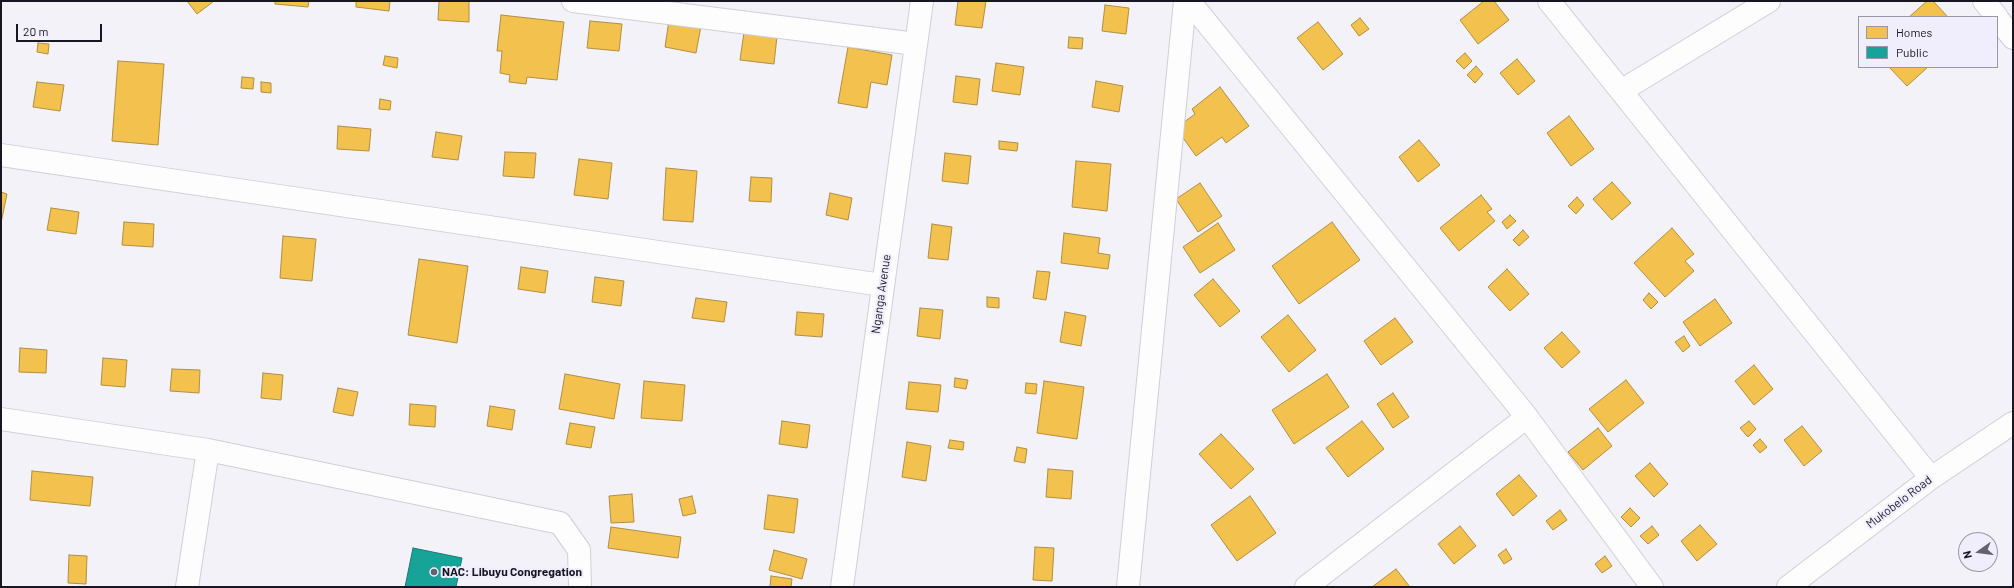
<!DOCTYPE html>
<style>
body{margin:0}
#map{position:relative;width:2014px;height:588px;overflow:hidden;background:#f2f2f8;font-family:Barlow,sans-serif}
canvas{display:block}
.frame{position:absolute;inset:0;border:2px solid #181622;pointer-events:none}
.legend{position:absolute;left:1858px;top:16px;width:140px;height:52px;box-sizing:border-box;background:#f0eefc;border:1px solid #9a98a5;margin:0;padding:5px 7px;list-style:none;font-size:12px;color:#181622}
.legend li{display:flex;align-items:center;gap:8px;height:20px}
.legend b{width:20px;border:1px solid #9a98a5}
.north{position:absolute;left:1958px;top:532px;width:40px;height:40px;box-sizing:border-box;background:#f0eefc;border:1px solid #9a98a5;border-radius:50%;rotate:256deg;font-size:11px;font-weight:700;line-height:16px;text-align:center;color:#181622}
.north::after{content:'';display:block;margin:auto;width:14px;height:18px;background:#64636d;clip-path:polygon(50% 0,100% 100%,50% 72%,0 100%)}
.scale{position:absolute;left:16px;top:24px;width:86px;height:18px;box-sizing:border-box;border:2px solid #181622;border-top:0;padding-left:5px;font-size:12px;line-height:14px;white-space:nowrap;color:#181622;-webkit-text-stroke:3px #f0eefc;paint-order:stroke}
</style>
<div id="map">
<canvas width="2014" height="588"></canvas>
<div class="frame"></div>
<ul class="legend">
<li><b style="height:11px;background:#f2c14e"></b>Homes</li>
<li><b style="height:11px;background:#17a398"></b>Public</li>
</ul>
<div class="north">N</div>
<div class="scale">20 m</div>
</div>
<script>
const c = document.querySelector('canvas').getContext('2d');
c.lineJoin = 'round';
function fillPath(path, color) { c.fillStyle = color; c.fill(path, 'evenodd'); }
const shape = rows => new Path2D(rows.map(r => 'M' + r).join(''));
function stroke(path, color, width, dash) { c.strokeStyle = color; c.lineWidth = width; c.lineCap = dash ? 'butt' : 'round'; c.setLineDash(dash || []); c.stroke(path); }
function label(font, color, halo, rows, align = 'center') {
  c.font = font + ' Barlow,sans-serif'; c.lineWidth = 4; c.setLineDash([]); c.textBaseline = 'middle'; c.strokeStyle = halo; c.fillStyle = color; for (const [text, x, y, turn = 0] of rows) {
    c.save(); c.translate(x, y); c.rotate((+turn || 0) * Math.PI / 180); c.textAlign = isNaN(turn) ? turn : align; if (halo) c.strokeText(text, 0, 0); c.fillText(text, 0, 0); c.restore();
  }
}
const homes = shape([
 [187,1,214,1,197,14,187,1],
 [275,1,309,1,308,7,275,4,275,1],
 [356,1,390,1,389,11,356,7,356,1],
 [439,1,469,1,469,22,438,20,439,1],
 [958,1,986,1,982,28,955,25,958,1],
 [1484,1,1494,1,1509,20,1478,44,1460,20,1484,1],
 [1927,1,1933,1,1948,17,1909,17,1927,1],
 [1105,5,1129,8,1126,34,1102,31,1105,5],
 [501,15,564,22,557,80,527,77,526,84,509,82,510,75,500,73,502,51,497,51,501,15],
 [1360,18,1369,29,1359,36,1351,25,1360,18],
 [669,20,701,26,696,53,665,47,669,20],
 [590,21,622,24,619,51,587,48,590,21],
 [1318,22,1343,54,1323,70,1297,38,1318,22],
 [744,32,777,36,774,64,740,60,744,32],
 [1069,37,1083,38,1082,49,1068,48,1069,37],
 [38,43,49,44,48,54,37,52,38,43],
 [848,47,892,55,887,85,871,82,867,108,838,103,848,47],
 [1465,53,1472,61,1464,69,1456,61,1465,53],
 [385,56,398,58,397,68,383,65,385,56],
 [1517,59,1535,81,1518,95,1500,73,1517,59],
 [118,61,164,64,158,145,112,141,118,61],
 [996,63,1024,67,1020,95,992,91,996,63],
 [1476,66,1483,74,1475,83,1467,75,1476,66],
 [1889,67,1928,67,1907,86,1889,67],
 [956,76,980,79,977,105,953,102,956,76],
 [242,77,254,78,253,89,241,88,242,77],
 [1096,81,1123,86,1119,112,1092,107,1096,81],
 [37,82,64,85,60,111,33,107,37,82],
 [261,82,271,83,271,93,261,92,261,82],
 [1220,87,1249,126,1226,143,1222,137,1196,156,1176,128,1195,114,1192,109,1220,87],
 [380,99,391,101,390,110,379,109,380,99],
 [1569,116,1594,149,1571,166,1547,133,1569,116],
 [338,126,371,129,369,151,337,149,338,126],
 [436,132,462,136,458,160,432,157,436,132],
 [1419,140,1440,165,1418,182,1399,157,1419,140],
 [999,141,1018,143,1017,151,999,149,999,141],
 [505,152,536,153,534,178,503,176,505,152],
 [945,153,971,156,968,184,942,181,945,153],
 [579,159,612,163,608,199,574,195,579,159],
 [1076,161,1111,164,1107,211,1072,207,1076,161],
 [666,168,697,171,693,222,663,220,666,168],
 [751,177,772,178,771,202,749,201,751,177],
 [1612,182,1631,203,1612,220,1593,199,1612,182],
 [1200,183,1222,216,1198,232,1176,199,1200,183],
 [1,192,7,194,1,223,1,192],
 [830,193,852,198,848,220,826,215,830,193],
 [1481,195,1492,209,1487,212,1495,221,1459,251,1440,228,1481,195],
 [1577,197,1584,205,1576,214,1568,206,1577,197],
 [51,208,79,212,76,234,47,230,51,208],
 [1510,215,1516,221,1507,229,1502,222,1510,215],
 [124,222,154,224,153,247,122,245,124,222],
 [1332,222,1360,260,1299,304,1272,266,1332,222],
 [1218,223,1235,250,1200,273,1183,247,1218,223],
 [932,224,952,227,948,260,928,258,932,224],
 [1672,228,1694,254,1685,261,1694,271,1665,297,1634,263,1672,228],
 [1523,230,1529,237,1519,246,1513,240,1523,230],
 [1064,233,1100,238,1098,253,1110,255,1108,269,1061,263,1064,233],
 [283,236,316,239,312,281,280,278,283,236],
 [419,259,468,266,457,343,408,335,419,259],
 [521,267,548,271,545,293,518,289,521,267],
 [1507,269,1529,294,1510,311,1488,287,1507,269],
 [1037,271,1050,272,1046,300,1033,298,1037,271],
 [595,277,624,281,621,306,592,302,595,277],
 [1213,279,1240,311,1220,327,1194,295,1213,279],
 [1649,293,1658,302,1651,309,1643,300,1649,293],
 [987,297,999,298,999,308,987,307,987,297],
 [696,298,727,302,724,322,692,318,696,298],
 [1715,299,1732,323,1700,346,1683,322,1715,299],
 [920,308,943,310,940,339,917,336,920,308],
 [797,312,824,314,822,337,795,335,797,312],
 [1065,312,1086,316,1081,346,1060,342,1065,312],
 [1288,315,1316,350,1289,372,1261,337,1288,315],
 [1395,318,1413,342,1381,365,1364,341,1395,318],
 [1562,332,1580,352,1562,368,1544,348,1562,332],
 [1684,336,1690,346,1683,352,1675,342,1684,336],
 [20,348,47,350,46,373,19,372,20,348],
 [103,358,127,360,125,387,101,385,103,358],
 [1754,365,1773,389,1754,405,1735,381,1754,365],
 [172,369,200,370,199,393,170,391,172,369],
 [263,373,283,375,281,400,261,398,263,373],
 [565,374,620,384,614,419,559,409,565,374],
 [1327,374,1349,407,1294,444,1272,410,1327,374],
 [955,378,968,380,966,389,954,387,955,378],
 [1626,380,1644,403,1608,432,1589,409,1626,380],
 [644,381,685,385,682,421,641,418,644,381],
 [1044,381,1084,387,1077,439,1037,433,1044,381],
 [909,382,941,385,938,412,906,409,909,382],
 [1026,383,1037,384,1036,394,1025,393,1026,383],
 [338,388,358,392,353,416,333,412,338,388],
 [1393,393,1409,417,1393,428,1377,404,1393,393],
 [410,404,436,406,435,427,409,425,410,404],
 [490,406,515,410,512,430,487,426,490,406],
 [782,421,810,425,807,448,779,444,782,421],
 [1362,421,1384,449,1348,477,1326,448,1362,421],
 [1749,421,1756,429,1748,437,1740,428,1749,421],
 [570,423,595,427,591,448,566,444,570,423],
 [1802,426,1822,451,1804,466,1784,440,1802,426],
 [1598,428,1612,446,1583,470,1568,452,1598,428],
 [1221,434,1254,469,1231,489,1199,454,1221,434],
 [1760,439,1767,447,1760,453,1753,445,1760,439],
 [950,440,964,442,963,450,948,448,950,440],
 [907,442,931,446,926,481,902,477,907,442],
 [1017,447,1027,449,1025,463,1014,461,1017,447],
 [1650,463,1668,484,1654,497,1635,476,1650,463],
 [1048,469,1073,471,1071,499,1046,497,1048,469],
 [32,471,93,477,90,506,30,500,32,471],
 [1519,475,1537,496,1513,516,1496,494,1519,475],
 [632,494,634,522,611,523,609,496,632,494],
 [768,495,798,499,794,533,764,529,768,495],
 [692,496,696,513,683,516,679,499,692,496],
 [1250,496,1276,533,1237,561,1211,525,1250,496],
 [1630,508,1640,518,1631,527,1621,517,1630,508],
 [1560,510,1567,520,1553,530,1546,521,1560,510],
 [1700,525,1717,544,1697,561,1681,541,1700,525],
 [1460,526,1476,546,1454,564,1438,544,1460,526],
 [1652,526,1659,535,1648,544,1640,536,1652,526],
 [611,527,681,537,678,558,608,548,611,527],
 [1035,547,1054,548,1052,581,1033,580,1035,547],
 [1506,549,1512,559,1504,564,1498,555,1506,549],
 [774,550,807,559,802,579,769,570,774,550],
 [69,555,87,556,86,584,68,583,69,555],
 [1605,556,1612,566,1602,573,1595,564,1605,556],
 [1396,569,1410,587,1372,587,1396,569],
 [771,576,792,579,791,587,770,587,771,576]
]);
fillPath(homes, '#f2c14e');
stroke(homes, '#b18e41', 1);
const public = shape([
 [413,548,462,558,456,587,405,587,413,548]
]);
fillPath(public, '#17a398');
stroke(public, '#177975', 1);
const minor = shape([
 [573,1,916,44],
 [1189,1,1527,417,1652,587],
 [1549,1,1931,478],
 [1984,1,1997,17],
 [1997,18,2013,38],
 [1621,91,1769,1],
 [1,155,882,285],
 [1,419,208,450,560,523,579,550,580,587],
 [187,587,208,450],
 [842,587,922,1],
 [1128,587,1185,1],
 [1306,587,1527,417],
 [1788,587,1931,478,2013,423]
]);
stroke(minor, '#d0cfd9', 24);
stroke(minor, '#fdfdfe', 22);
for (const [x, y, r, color] of [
 [434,572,4,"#64636d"]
]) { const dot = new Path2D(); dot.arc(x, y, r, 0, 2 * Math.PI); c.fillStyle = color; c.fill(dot); stroke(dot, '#f0eefc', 1.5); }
label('12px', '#181622', '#f0eefc', [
 ["Nganga Avenue",881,294,-82],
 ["Mukobelo Road",1899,502,-37]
]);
label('bold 12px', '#181622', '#f0eefc', [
 ["NAC: Libuyu Congregation",442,572]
], 'left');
</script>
